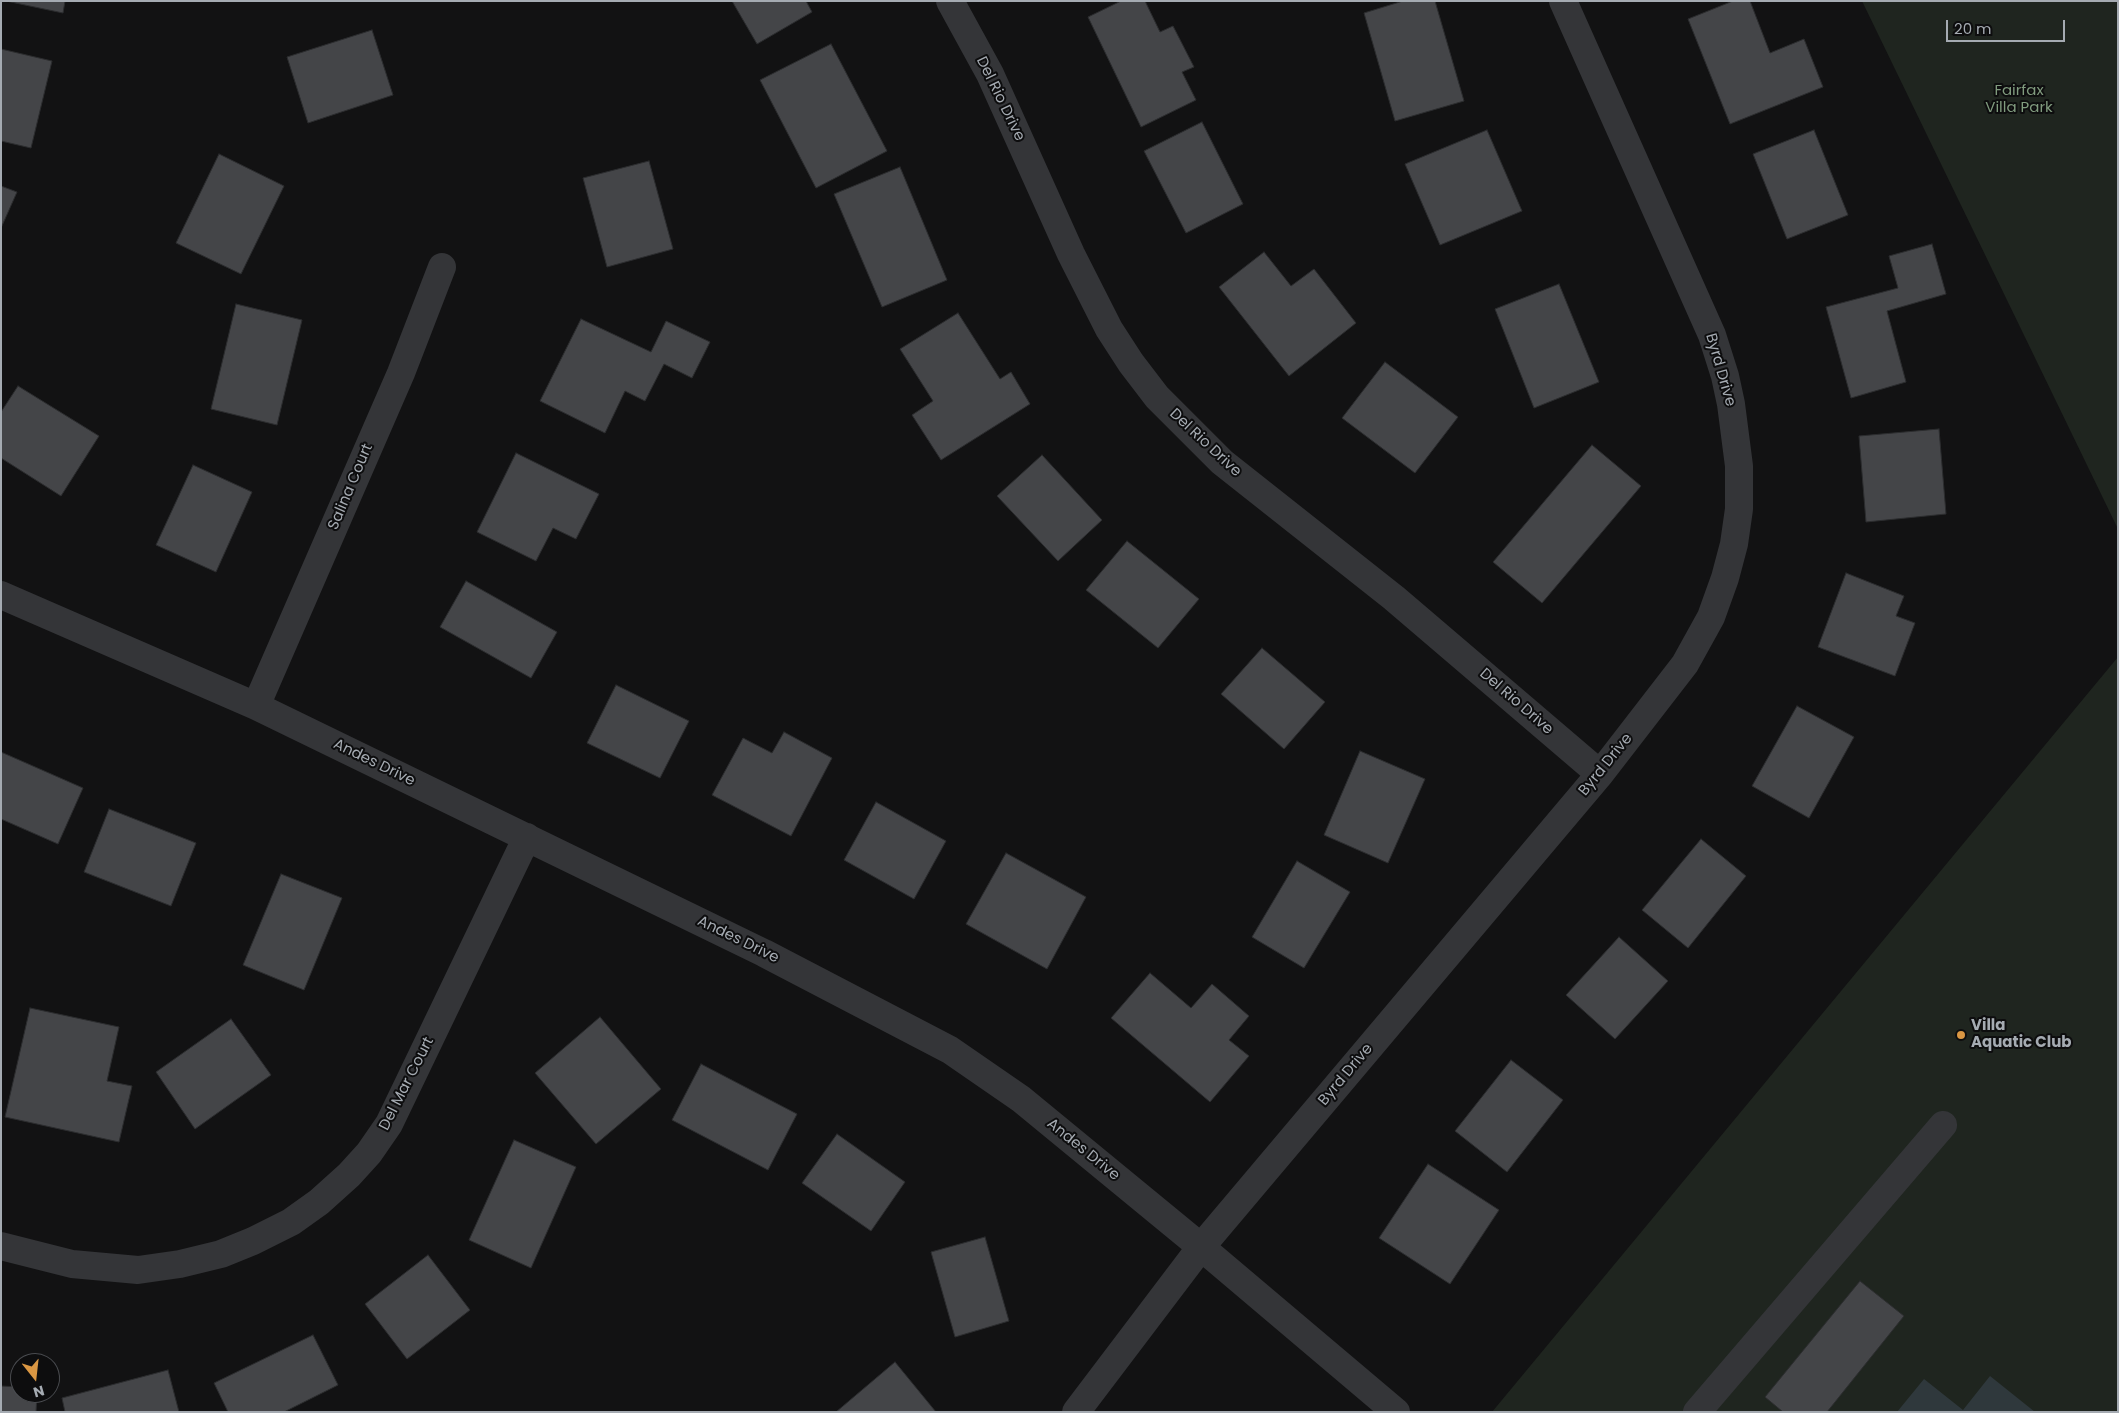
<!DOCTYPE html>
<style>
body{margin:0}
#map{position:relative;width:2119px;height:1413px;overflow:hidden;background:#121213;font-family:Poppins,sans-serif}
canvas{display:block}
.frame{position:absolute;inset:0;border:2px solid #a5abb2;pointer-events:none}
.north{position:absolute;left:10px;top:1353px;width:50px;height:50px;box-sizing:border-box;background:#0d0d0e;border:1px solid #4a4c50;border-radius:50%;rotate:164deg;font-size:14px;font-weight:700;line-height:20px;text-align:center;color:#a5abb2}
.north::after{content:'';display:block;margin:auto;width:18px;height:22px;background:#da9743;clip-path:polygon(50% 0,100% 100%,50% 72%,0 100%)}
.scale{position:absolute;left:1946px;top:20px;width:119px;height:22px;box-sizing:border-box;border:2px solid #a5abb2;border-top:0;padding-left:6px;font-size:15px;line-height:18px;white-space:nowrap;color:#a5abb2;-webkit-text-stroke:4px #0d0d0e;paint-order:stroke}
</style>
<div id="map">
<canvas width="2119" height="1413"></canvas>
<div class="frame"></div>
<div class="north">N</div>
<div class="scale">20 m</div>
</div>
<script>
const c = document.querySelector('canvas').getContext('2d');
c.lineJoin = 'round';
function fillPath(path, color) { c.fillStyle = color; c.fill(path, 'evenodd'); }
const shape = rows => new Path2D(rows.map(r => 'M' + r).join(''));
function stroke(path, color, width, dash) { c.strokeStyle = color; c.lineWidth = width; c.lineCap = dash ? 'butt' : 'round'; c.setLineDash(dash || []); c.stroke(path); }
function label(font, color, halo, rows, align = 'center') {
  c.font = font + ' Poppins,sans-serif'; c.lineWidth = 4; c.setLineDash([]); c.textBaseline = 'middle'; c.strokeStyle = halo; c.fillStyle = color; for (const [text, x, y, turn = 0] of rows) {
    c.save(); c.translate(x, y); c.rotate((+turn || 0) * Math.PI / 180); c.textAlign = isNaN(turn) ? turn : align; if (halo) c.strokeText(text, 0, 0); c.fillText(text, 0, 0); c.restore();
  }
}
fillPath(shape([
 [1862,1,2118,1,2118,529],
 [2118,657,2118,1412,1492,1412]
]), '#1f251f');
fillPath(shape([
 [1990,1376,2035,1412,1897,1412,1924,1379,1963,1410]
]), '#2f383c');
const building = shape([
 [6,1,65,1,63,13,6,1],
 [732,1,806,1,812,12,757,44,732,1],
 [1121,1,1145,1,1160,32,1173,26,1194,67,1182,72,1196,100,1141,127,1088,17,1121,1],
 [1403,1,1435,1,1464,101,1395,121,1364,13,1403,1],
 [1733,1,1750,1,1770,53,1804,39,1823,87,1730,124,1688,19,1733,1],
 [372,30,393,95,308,123,287,57,372,30],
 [831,44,887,151,816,188,760,80,831,44],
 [1,49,52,61,31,148,1,141,1,49],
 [1202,122,1243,204,1186,233,1144,151,1202,122],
 [1487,130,1522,211,1440,245,1405,164,1487,130],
 [1814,130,1848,215,1787,239,1753,154,1814,130],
 [219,154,284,186,241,274,176,243,219,154],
 [649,161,673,249,607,267,583,178,649,161],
 [900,167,947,280,882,307,834,194,900,167],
 [1,186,17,192,1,228,1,186],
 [1932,244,1946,294,1887,311,1906,382,1851,398,1826,307,1898,288,1889,256,1932,244],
 [1264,252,1291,286,1314,269,1356,323,1289,376,1219,287,1264,252],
 [1559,284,1599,382,1534,408,1495,309,1559,284],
 [236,304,302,320,277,425,211,409,236,304],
 [958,313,1000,379,1011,372,1030,404,941,460,912,415,933,401,900,349,958,313],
 [581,319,651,352,666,321,710,342,692,378,664,364,645,401,625,391,605,433,540,401,581,319],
 [1385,362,1458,417,1415,473,1342,418,1385,362],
 [18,386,99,436,61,496,1,458,1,412,18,386],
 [1939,429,1946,514,1866,522,1859,436,1939,429],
 [1592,445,1641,486,1542,603,1493,562,1592,445],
 [516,453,599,494,576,539,553,528,536,561,477,532,516,453],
 [1042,455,1102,520,1058,561,997,496,1042,455],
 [193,465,252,492,216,572,156,545,193,465],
 [1127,541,1199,599,1158,648,1086,590,1127,541],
 [1846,573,1904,596,1896,616,1915,623,1895,676,1818,647,1846,573],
 [466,581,557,632,531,678,440,627,466,581],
 [1262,648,1325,702,1284,749,1221,694,1262,648],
 [616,685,689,721,660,778,587,743,616,685],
 [1797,706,1854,737,1809,818,1752,786,1797,706],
 [784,732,832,758,791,836,712,795,743,738,772,753,784,732],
 [1360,751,1425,779,1388,863,1324,835,1360,751],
 [1,752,83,788,58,844,1,819,1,752],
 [876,802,946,841,914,899,844,860,876,802],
 [109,809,196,843,171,906,84,872,109,809],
 [1701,839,1746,876,1688,948,1642,910,1701,839],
 [1006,853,1086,897,1047,969,966,924,1006,853],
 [1297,861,1350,892,1304,968,1252,937,1297,861],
 [281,874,342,898,304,990,243,965,281,874],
 [1619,937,1668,981,1615,1039,1566,995,1619,937],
 [1150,973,1191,1008,1212,984,1249,1016,1229,1040,1249,1056,1210,1102,1111,1018,1150,973],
 [30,1008,119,1027,107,1081,132,1086,119,1142,5,1117,30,1008],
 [600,1017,661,1089,596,1144,535,1073,600,1017],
 [231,1019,271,1075,195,1129,156,1072,231,1019],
 [1511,1060,1563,1100,1507,1172,1455,1131,1511,1060],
 [701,1064,797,1114,768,1170,672,1120,701,1064],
 [837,1134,905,1182,871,1231,802,1183,837,1134],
 [514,1140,576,1167,531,1268,469,1240,514,1140],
 [1428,1164,1499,1210,1450,1284,1379,1238,1428,1164],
 [985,1237,1009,1321,955,1337,931,1252,985,1237],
 [428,1255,470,1310,407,1359,365,1304,428,1255],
 [1860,1281,1904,1316,1827,1412,1783,1412,1765,1397,1860,1281],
 [313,1335,338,1385,284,1412,228,1412,214,1383,313,1335],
 [895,1362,936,1412,836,1412,895,1362],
 [168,1370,179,1412,65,1412,62,1398,168,1370],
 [1,1386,20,1387,20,1393,37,1393,36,1412,1,1412,1,1386]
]);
fillPath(building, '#444548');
stroke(building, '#2c2d2f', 1);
stroke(shape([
 [950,1,990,74,1071,254,1109,329,1131,363,1157,397,1222,462,1394,598,1600,774],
 [1,595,256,706,764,953,950,1050,1021,1099,1201,1247,1396,1412],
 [256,706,401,373,442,267],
 [1,1246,72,1264,138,1270,180,1264,221,1254,253,1241,291,1222,319,1202,349,1175,369,1153,389,1124,527,837],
 [1076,1412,1201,1247,1600,774,1685,664,1711,617,1725,578,1734,544,1739,509,1739,466,1731,404,1725,376,1712,335,1563,1],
 [1697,1412,1943,1125]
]), '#343538', 28);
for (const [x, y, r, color] of [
 [1961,1035,5,"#da9743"]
]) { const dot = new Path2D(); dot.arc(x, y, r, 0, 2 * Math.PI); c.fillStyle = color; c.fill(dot); stroke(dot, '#0d0d0e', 2); }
label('15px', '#809b7e', '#0d0d0e', [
 ["Fairfax",2019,91],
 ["Villa Park",2019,108]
]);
label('15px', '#a5abb2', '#0d0d0e', [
 ["Del Rio Drive",1000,99,64],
 ["Byrd Drive",1720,370,74],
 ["Del Rio Drive",1205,443,43],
 ["Salina Court",351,487,-67],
 ["Del Rio Drive",1516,702,41],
 ["Andes Drive",374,763,26],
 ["Byrd Drive",1606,765,-51],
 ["Andes Drive",738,940,26],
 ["Byrd Drive",1346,1075,-50],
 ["Del Mar Court",407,1084,-63],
 ["Andes Drive",1083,1150,39]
]);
label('bold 15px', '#a5abb2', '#0d0d0e', [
 ["Villa",1971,1026],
 ["Aquatic Club",1971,1043]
], 'left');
</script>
